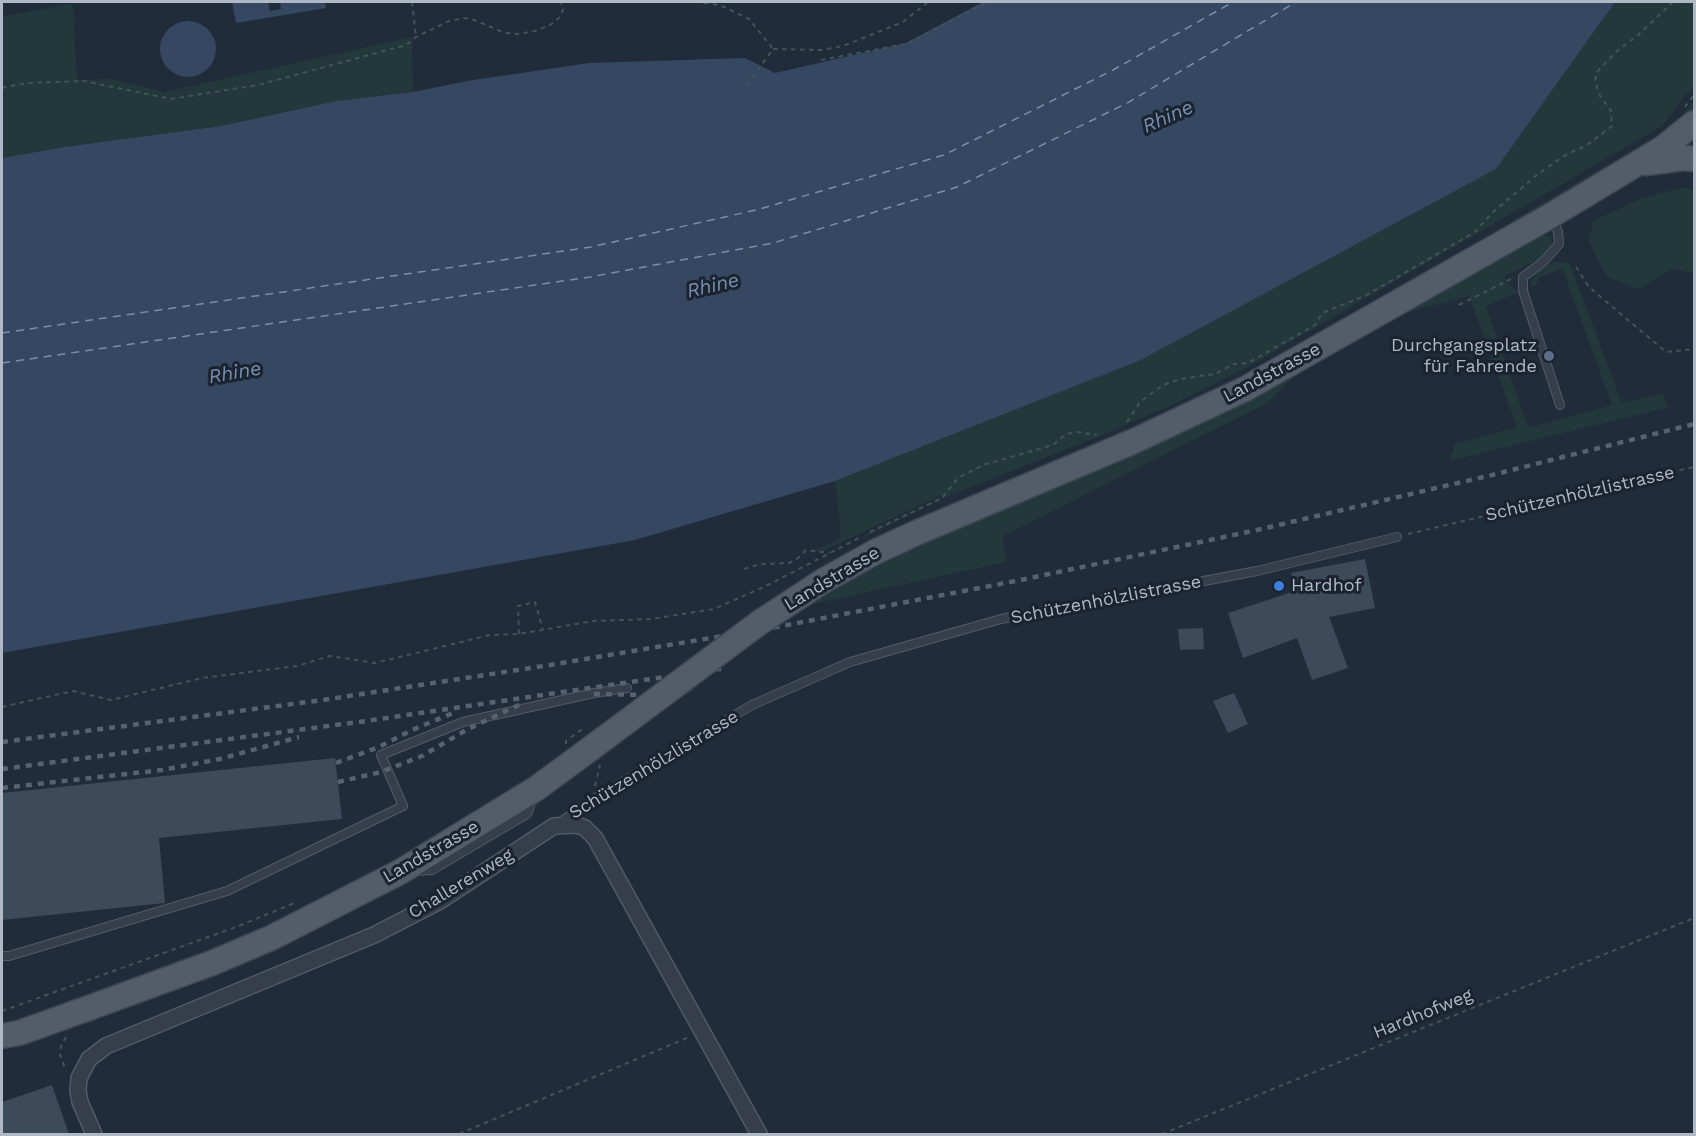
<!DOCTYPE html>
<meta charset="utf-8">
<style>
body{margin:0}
#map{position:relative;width:1696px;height:1136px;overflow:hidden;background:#212c3a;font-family:"Work Sans",sans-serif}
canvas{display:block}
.frame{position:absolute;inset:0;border:3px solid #b0b8c6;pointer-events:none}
</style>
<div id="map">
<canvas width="1696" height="1136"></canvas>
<div class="frame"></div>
</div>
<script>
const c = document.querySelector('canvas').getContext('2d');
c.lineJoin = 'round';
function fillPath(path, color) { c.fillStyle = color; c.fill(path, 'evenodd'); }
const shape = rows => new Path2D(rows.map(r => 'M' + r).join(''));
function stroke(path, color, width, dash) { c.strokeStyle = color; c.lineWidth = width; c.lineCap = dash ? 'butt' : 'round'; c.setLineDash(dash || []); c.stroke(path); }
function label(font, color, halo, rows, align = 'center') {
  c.font = font + ' "Work Sans",sans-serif'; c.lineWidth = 6; c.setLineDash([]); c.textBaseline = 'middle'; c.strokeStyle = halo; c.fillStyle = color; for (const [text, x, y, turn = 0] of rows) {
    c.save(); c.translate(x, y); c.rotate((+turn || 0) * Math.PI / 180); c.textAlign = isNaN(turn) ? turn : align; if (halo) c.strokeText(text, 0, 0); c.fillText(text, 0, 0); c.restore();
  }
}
fillPath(shape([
 [1615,2,1694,2,1694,87,1687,93,1662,126,1244,369,1165,408,1097,437,948,496,863,538,863,536,945,496,942,495,823,551,814,551,841,538,835,481,1141,360,1496,169],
 [73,4,77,80,111,79,164,92,412,37,413,92,336,101,221,126,64,147,2,158,2,16],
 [1694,99,1694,114,1692,119,1514,225,1512,221,1667,130,1682,116],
 [1684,187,1694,191,1694,273,1672,269,1639,289,1607,277,1589,241,1593,221,1640,199],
 [1533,234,1545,234,1551,237,1552,246,1540,258,1505,276,1510,285,1519,292,1486,306,1528,428,1612,405,1562,268,1539,278,1536,285,1530,288,1531,281,1535,272,1555,261,1570,264,1622,403,1662,394,1669,407,1449,461,1455,444,1517,427,1469,296,1386,318],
 [1304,367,1267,403,1003,536,1006,562,804,606,888,556]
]), '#23383b');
fillPath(shape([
 [232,2,268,2,270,11,281,9,280,2,325,2,326,8,236,23],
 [983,2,1615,2,1496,169,1141,360,835,481,635,540,2,653,2,158,64,147,221,126,336,101,413,92,467,81,589,63,745,58,775,73,906,43],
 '160 49a28 28 0 1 1 56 0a28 28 0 1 1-56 0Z'
]), '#354761');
stroke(shape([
 [2,333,591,247,756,210,944,155,1113,70,1233,2],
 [2,363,590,277,773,243,957,187,1129,102,1296,2]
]), '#778faf', 1.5, [8, 6]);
fillPath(shape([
 [1365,559,1375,608,1329,617,1348,668,1312,680,1297,638,1243,658,1228,613,1295,591,1291,573],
 [1203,628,1204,649,1180,650,1178,629],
 [1234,693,1248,724,1228,733,1213,701],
 [335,758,342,819,159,838,165,903,2,920,2,793],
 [52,1085,69,1134,2,1134,2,1102]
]), '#3d4a59');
const service = shape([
 [1553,219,1558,232,1559,244,1544,261,1523,277,1523,291,1560,405],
 [559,823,600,795,752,705,850,662,1001,619,1257,571,1397,537],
 [416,871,432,870,527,814,533,798],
 [2,956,9,956,227,891,403,806,381,755,463,722,594,693,627,688]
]);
const minor = shape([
 [94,1134,80,1102,78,1091,79,1078,89,1059,106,1046,374,935,440,901,554,826,577,825,585,828,595,838,759,1134]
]);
const primary = shape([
 [1646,163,1684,158,1694,159],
 [823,581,875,552,916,533,1132,442,1245,389,1552,215,1663,148,1694,123],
 [2,1036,19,1033,86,1009,212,963,271,938,400,872,537,788,590,749]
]);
stroke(service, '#535b68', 10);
stroke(minor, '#535b68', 18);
stroke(primary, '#3e4753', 27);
stroke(shape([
 [412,2,416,37],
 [695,2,720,5,749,19,773,49],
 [773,49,822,50,843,46,903,22,928,2],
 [821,60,906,44,987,2],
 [747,85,773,49],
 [2,88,26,83,84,81,171,99,258,85,406,45,416,37,449,21,464,18,474,20,505,33,519,34,535,31,550,25,559,18,563,10,561,2],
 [1685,107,1694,95],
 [1576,267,1589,287,1666,352,1694,349],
 [1459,305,1511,279],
 [1127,422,1140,402,1163,385,1180,379,1215,374,1234,364,1248,363,1315,325,1322,313,1365,296,1475,232,1492,213,1538,174,1564,156,1587,145,1612,126,1611,111,1600,96,1595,81,1597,72,1617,51,1637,36,1673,2],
 [870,532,942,498,958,478,983,465,1053,445,1066,434,1077,432,1097,435],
 [1408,534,1694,467],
 [744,569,760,564,789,563,797,559,806,550,829,553],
 [519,634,518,606,535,602,543,630],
 [2,707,73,691,111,700,202,678,297,666,330,656,375,663,490,635,519,634,593,621,651,619,714,609,766,586,859,538],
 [566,744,566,741,581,730,583,732],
 [595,786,600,765],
 [2,1011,236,927,297,902],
 [66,1037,61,1046,60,1055,66,1071],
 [459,1134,689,1037],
 [1162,1134,1694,918]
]), '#415558', 2, [4.5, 4.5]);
stroke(service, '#353e4a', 8);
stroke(minor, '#353e4a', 15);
stroke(primary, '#535d6a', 24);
stroke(shape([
 [594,694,644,695,691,689],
 [2,742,323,700,550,665,782,626,1021,580,1257,530,1492,475,1694,424],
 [336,763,379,747,412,730,453,713],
 [2,769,366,721,726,668],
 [338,782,381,772,422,756,468,729,521,704],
 [2,788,162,770,220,759,299,737]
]), '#576271', 4.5, [6, 6]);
const primaryBridge = shape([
 [590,749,759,623,823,581]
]);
stroke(primaryBridge, '#3e4753', 27, []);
stroke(primaryBridge, '#535d6a', 24);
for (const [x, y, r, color] of [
 [1549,356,6,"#5c6f8a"],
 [1279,586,6,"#3f7fe0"]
]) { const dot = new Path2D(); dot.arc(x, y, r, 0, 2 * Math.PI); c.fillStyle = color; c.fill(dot); stroke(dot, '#1a232f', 2); }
label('18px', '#b0b8c6', '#1a232f', [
 ["Durchgangsplatz",1537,346],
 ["für Fahrende",1537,367],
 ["Hardhof",1291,586,"left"]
], 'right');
label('18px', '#b0b8c6', '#1a232f', [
 ["Landstrasse",1272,373,-28],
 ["Schützenhölzlistrasse",1580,494,-13],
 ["Landstrasse",832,579,-31],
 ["Schützenhölzlistrasse",1106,600,-11],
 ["Schützenhölzlistrasse",654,765,-31],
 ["Landstrasse",431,852,-30],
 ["Challerenweg",461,884,-31],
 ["Hardhofweg",1423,1014,-22]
]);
label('italic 20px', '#778faf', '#1a232f', [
 ["Rhine",1168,117,-24],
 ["Rhine",713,286,-13],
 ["Rhine",235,373,-10]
]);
</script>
